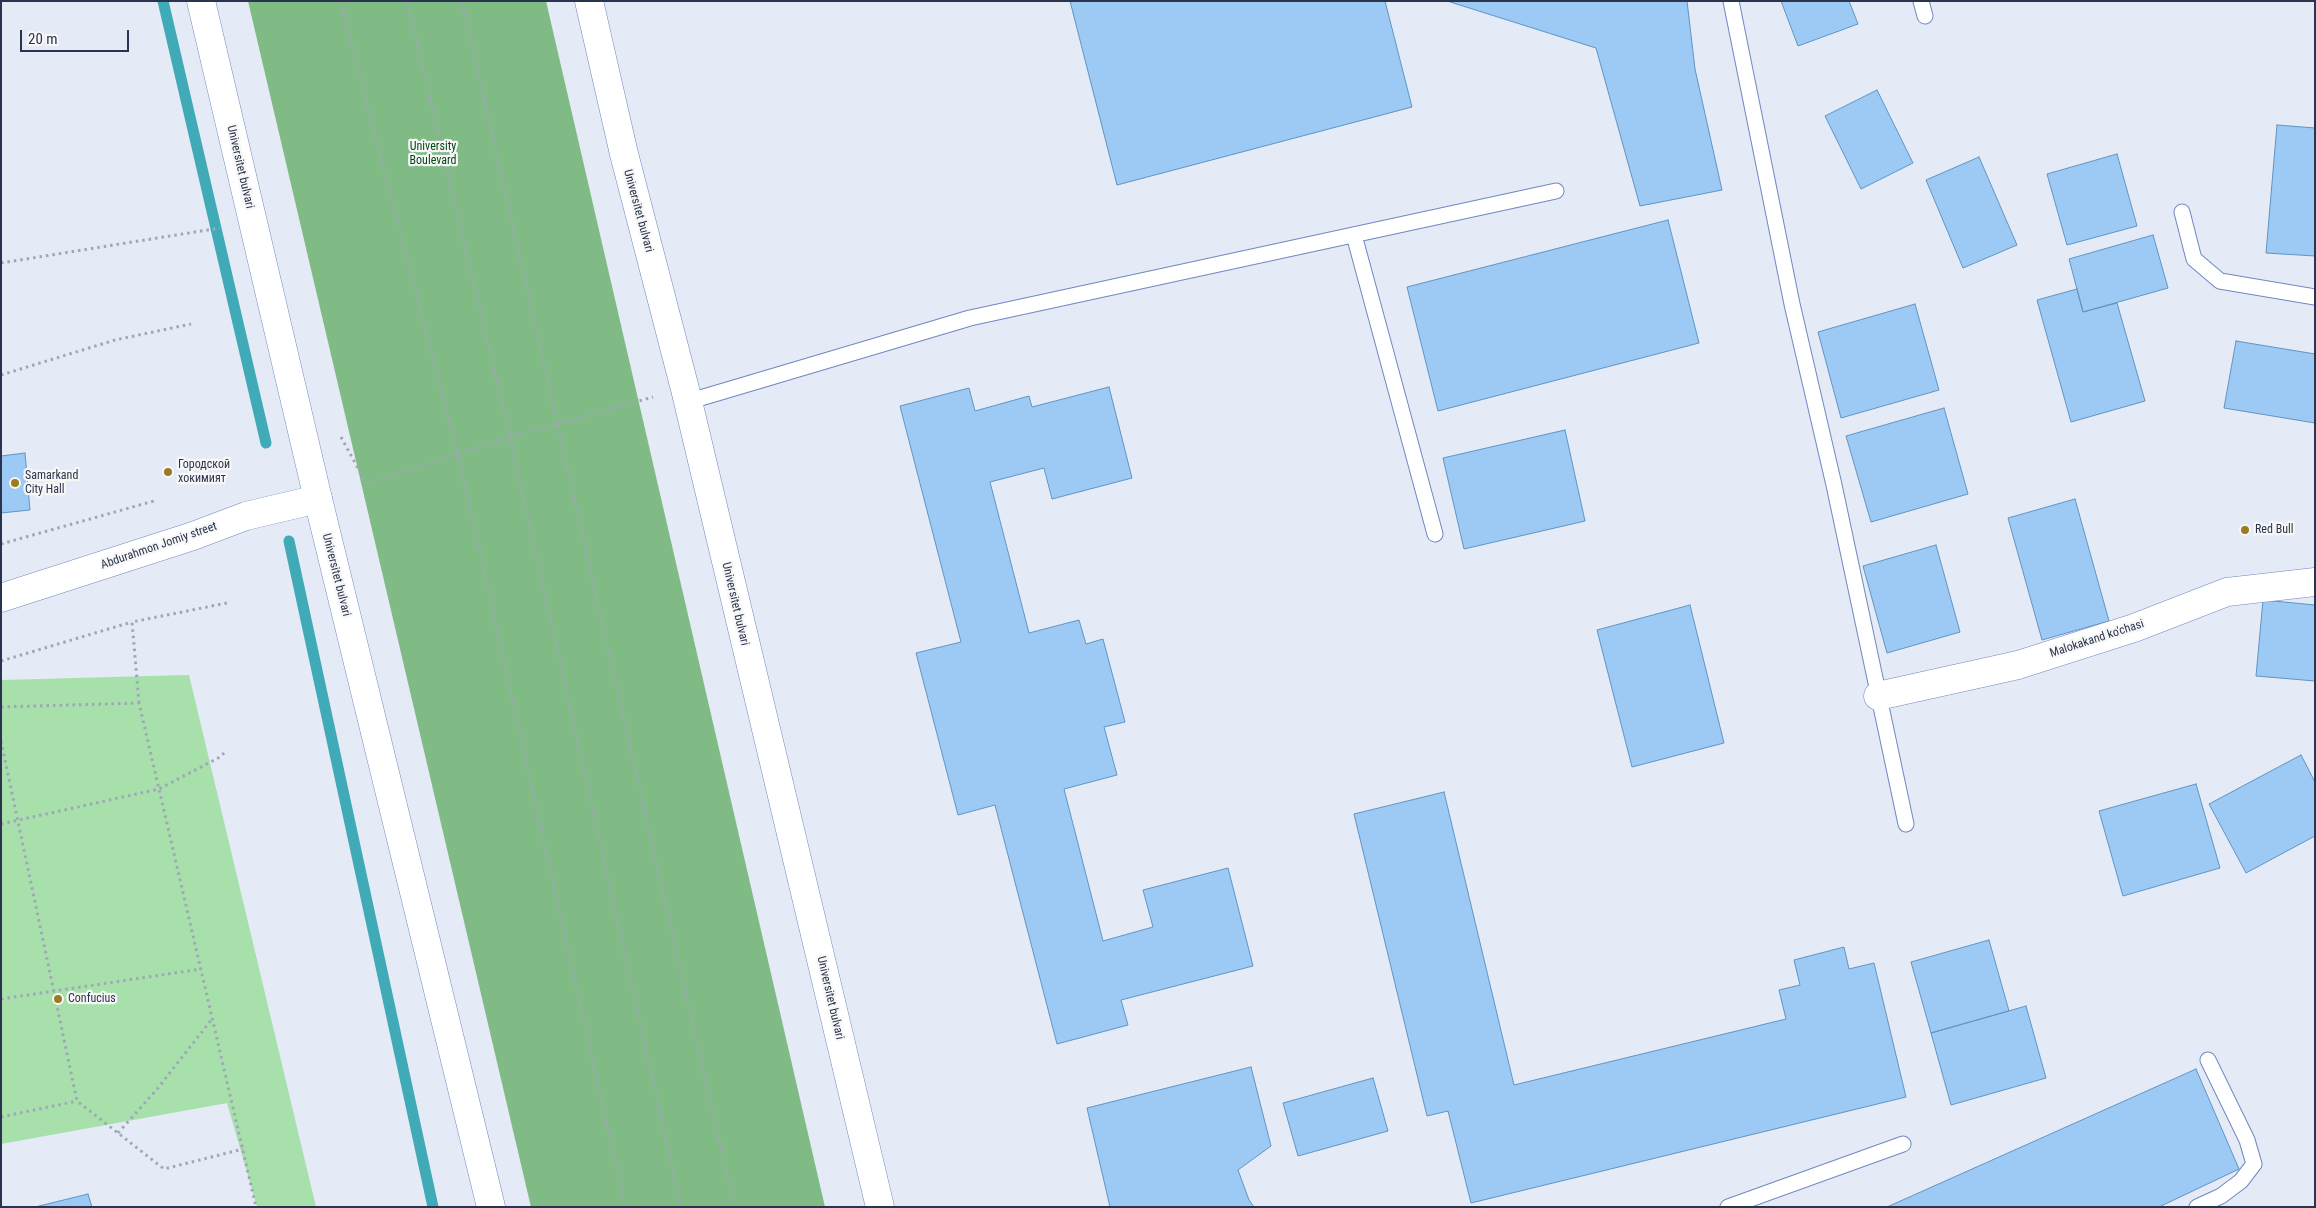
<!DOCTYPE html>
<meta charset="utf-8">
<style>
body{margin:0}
#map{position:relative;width:2316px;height:1208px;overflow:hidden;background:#e4eaf6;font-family:"Roboto Condensed",sans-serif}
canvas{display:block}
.frame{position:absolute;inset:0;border:2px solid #2a344c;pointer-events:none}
.scale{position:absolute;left:20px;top:30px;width:109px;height:22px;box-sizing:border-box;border:2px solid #2a344c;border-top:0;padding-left:6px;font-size:15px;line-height:18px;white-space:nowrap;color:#2a344c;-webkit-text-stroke:4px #f7f7f7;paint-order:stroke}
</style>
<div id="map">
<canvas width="2316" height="1208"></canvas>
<div class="frame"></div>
<div class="scale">20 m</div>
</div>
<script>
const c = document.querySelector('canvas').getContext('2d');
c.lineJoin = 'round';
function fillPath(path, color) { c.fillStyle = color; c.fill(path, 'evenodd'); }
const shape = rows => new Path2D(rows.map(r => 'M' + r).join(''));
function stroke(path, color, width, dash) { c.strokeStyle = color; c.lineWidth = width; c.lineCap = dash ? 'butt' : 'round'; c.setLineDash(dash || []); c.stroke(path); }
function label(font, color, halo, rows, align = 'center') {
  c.font = font + ' "Roboto Condensed",sans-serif'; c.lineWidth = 4.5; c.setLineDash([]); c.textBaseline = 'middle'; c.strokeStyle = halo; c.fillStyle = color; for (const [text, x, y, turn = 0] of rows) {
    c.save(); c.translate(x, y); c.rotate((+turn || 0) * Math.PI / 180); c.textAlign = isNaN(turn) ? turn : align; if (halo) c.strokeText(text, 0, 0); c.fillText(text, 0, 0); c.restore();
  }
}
fillPath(shape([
 [189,675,316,1207,257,1207,227,1103,1,1144,1,680]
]), '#a7e0ab');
fillPath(shape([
 [248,1,546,1,825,1207,531,1207]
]), '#80ba85');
stroke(shape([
 [163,1,266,443],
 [289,541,433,1207]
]), '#41aab7', 11);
const building = shape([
 [1070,1,1385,1,1412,107,1117,185,1070,1],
 [1447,1,1687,1,1695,69,1722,190,1640,206,1596,48,1447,1],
 [1781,1,1849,1,1858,24,1798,46,1781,1],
 [1877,90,1913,163,1861,189,1825,116,1877,90],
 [2277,125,2315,128,2315,256,2266,253,2277,125],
 [2117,154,2137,226,2067,245,2047,174,2117,154],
 [1979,157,2017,245,1963,268,1926,180,1979,157],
 [1668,220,1699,343,1438,411,1407,287,1668,220],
 [2153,235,2168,288,2083,312,2069,259,2153,235],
 [2077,289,2083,312,2117,303,2145,401,2071,422,2037,300,2077,289],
 [1915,304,1939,390,1841,418,1818,332,1915,304],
 [2236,341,2315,354,2315,423,2224,408,2236,341],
 [1109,387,1132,478,1052,499,1044,468,990,482,1029,633,1079,620,1086,644,1103,639,1125,722,1104,727,1117,775,1064,789,1103,941,1153,927,1143,890,1228,868,1253,966,1121,1000,1128,1025,1057,1044,995,805,958,815,916,653,961,642,900,406,969,388,975,411,1029,396,1032,407,1109,387],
 [1944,408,1968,494,1871,522,1846,436,1944,408],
 [1565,430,1585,521,1464,549,1443,458,1565,430],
 [25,453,30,510,1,513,1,456,25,453],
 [2075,499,2109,621,2042,640,2008,518,2075,499],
 [1936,545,1960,632,1887,653,1863,566,1936,545],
 [2263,600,2315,605,2315,681,2256,676,2263,600],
 [1690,605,1724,743,1632,767,1597,630,1690,605],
 [2301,755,2315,782,2315,836,2246,873,2209,804,2301,755],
 [2196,784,2220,868,2123,896,2099,811,2196,784],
 [1444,792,1514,1085,1786,1019,1779,990,1800,985,1794,960,1844,947,1849,969,1874,963,1906,1097,1471,1203,1448,1111,1427,1116,1354,814,1444,792],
 [1989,940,2009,1011,1931,1033,1911,962,1989,940],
 [2026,1006,2046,1078,1951,1105,1931,1033,2026,1006],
 [1251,1067,1271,1146,1238,1170,1249,1200,1254,1207,1110,1207,1087,1108,1251,1067],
 [2196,1069,2239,1169,2159,1207,1887,1207,2196,1069],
 [1373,1078,1388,1131,1298,1156,1283,1103,1373,1078],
 [88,1194,92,1207,35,1207,88,1194]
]);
fillPath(building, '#9ccaf4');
stroke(building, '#5f94c3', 1);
const lane = shape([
 [1731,1,1792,304,1834,485,1906,824],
 [1921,1,1925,16],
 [2182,212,2194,259,2220,281,2315,297],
 [1354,235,1435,534],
 [687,402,970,318,1556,191],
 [1728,1207,1903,1144],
 [2197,1207,2221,1196,2241,1181,2254,1164,2247,1140,2208,1060]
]);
const street = shape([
 [1878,696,2018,665,2134,628,2227,592,2315,582]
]);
const secondary = shape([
 [1,598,193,536,246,516,318,499]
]);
const primary = shape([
 [201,1,318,499,491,1207],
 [589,1,624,154,685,389,880,1207]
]);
stroke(lane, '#7088c1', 17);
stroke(street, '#7088c1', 29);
stroke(secondary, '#7088c1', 29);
stroke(primary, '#7088c1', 29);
stroke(shape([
 [340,1,458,454,625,1207],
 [407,1,510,437,681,1207],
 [462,1,734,1207],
 [1,263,220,228],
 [1,375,115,340,191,324],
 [341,437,366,483,510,437,653,397],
 [1,544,154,501],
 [1,661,132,622],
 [139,703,132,622,227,603],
 [1,707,139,703,256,1207],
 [1,741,77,1101,164,1169,243,1149],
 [1,824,159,789,220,757,224,753],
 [1,999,201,969],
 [1,1117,77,1101],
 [118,1133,158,1088,212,1019]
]), '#9fa7b7', 3, [2.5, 4]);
stroke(lane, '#fff', 15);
stroke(street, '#fff', 28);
stroke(secondary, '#fff', 28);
stroke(primary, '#fff', 28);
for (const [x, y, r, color] of [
 [168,472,5,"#9c7b25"],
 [15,483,5,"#9c7b25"],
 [2245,530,5,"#9c7b25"],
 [58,999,5,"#9c7b25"]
]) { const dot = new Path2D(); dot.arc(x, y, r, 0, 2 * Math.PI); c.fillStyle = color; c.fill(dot); stroke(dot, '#f7f7f7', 2); }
label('12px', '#034614', '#f7f7f7', [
 ["University",433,147],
 ["Boulevard",433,161]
]);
label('12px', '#2a344c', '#f7f7f7', [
 ["Universitet bulvari",240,167,77],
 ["Universitet bulvari",638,211,75],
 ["Abdurahmon Jomiy street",159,546,-19],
 ["Universitet bulvari",336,575,76],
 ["Universitet bulvari",735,604,77],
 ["Malokakand ko'chasi",2097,639,-18],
 ["Universitet bulvari",830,998,77]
]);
label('12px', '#2a344c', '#f7f7f7', [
 ["Городской",178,465],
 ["хокимият",178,479],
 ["Samarkand",25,476],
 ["City Hall",25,490],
 ["Red Bull",2255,530],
 ["Confucius",68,999]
], 'left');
</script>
